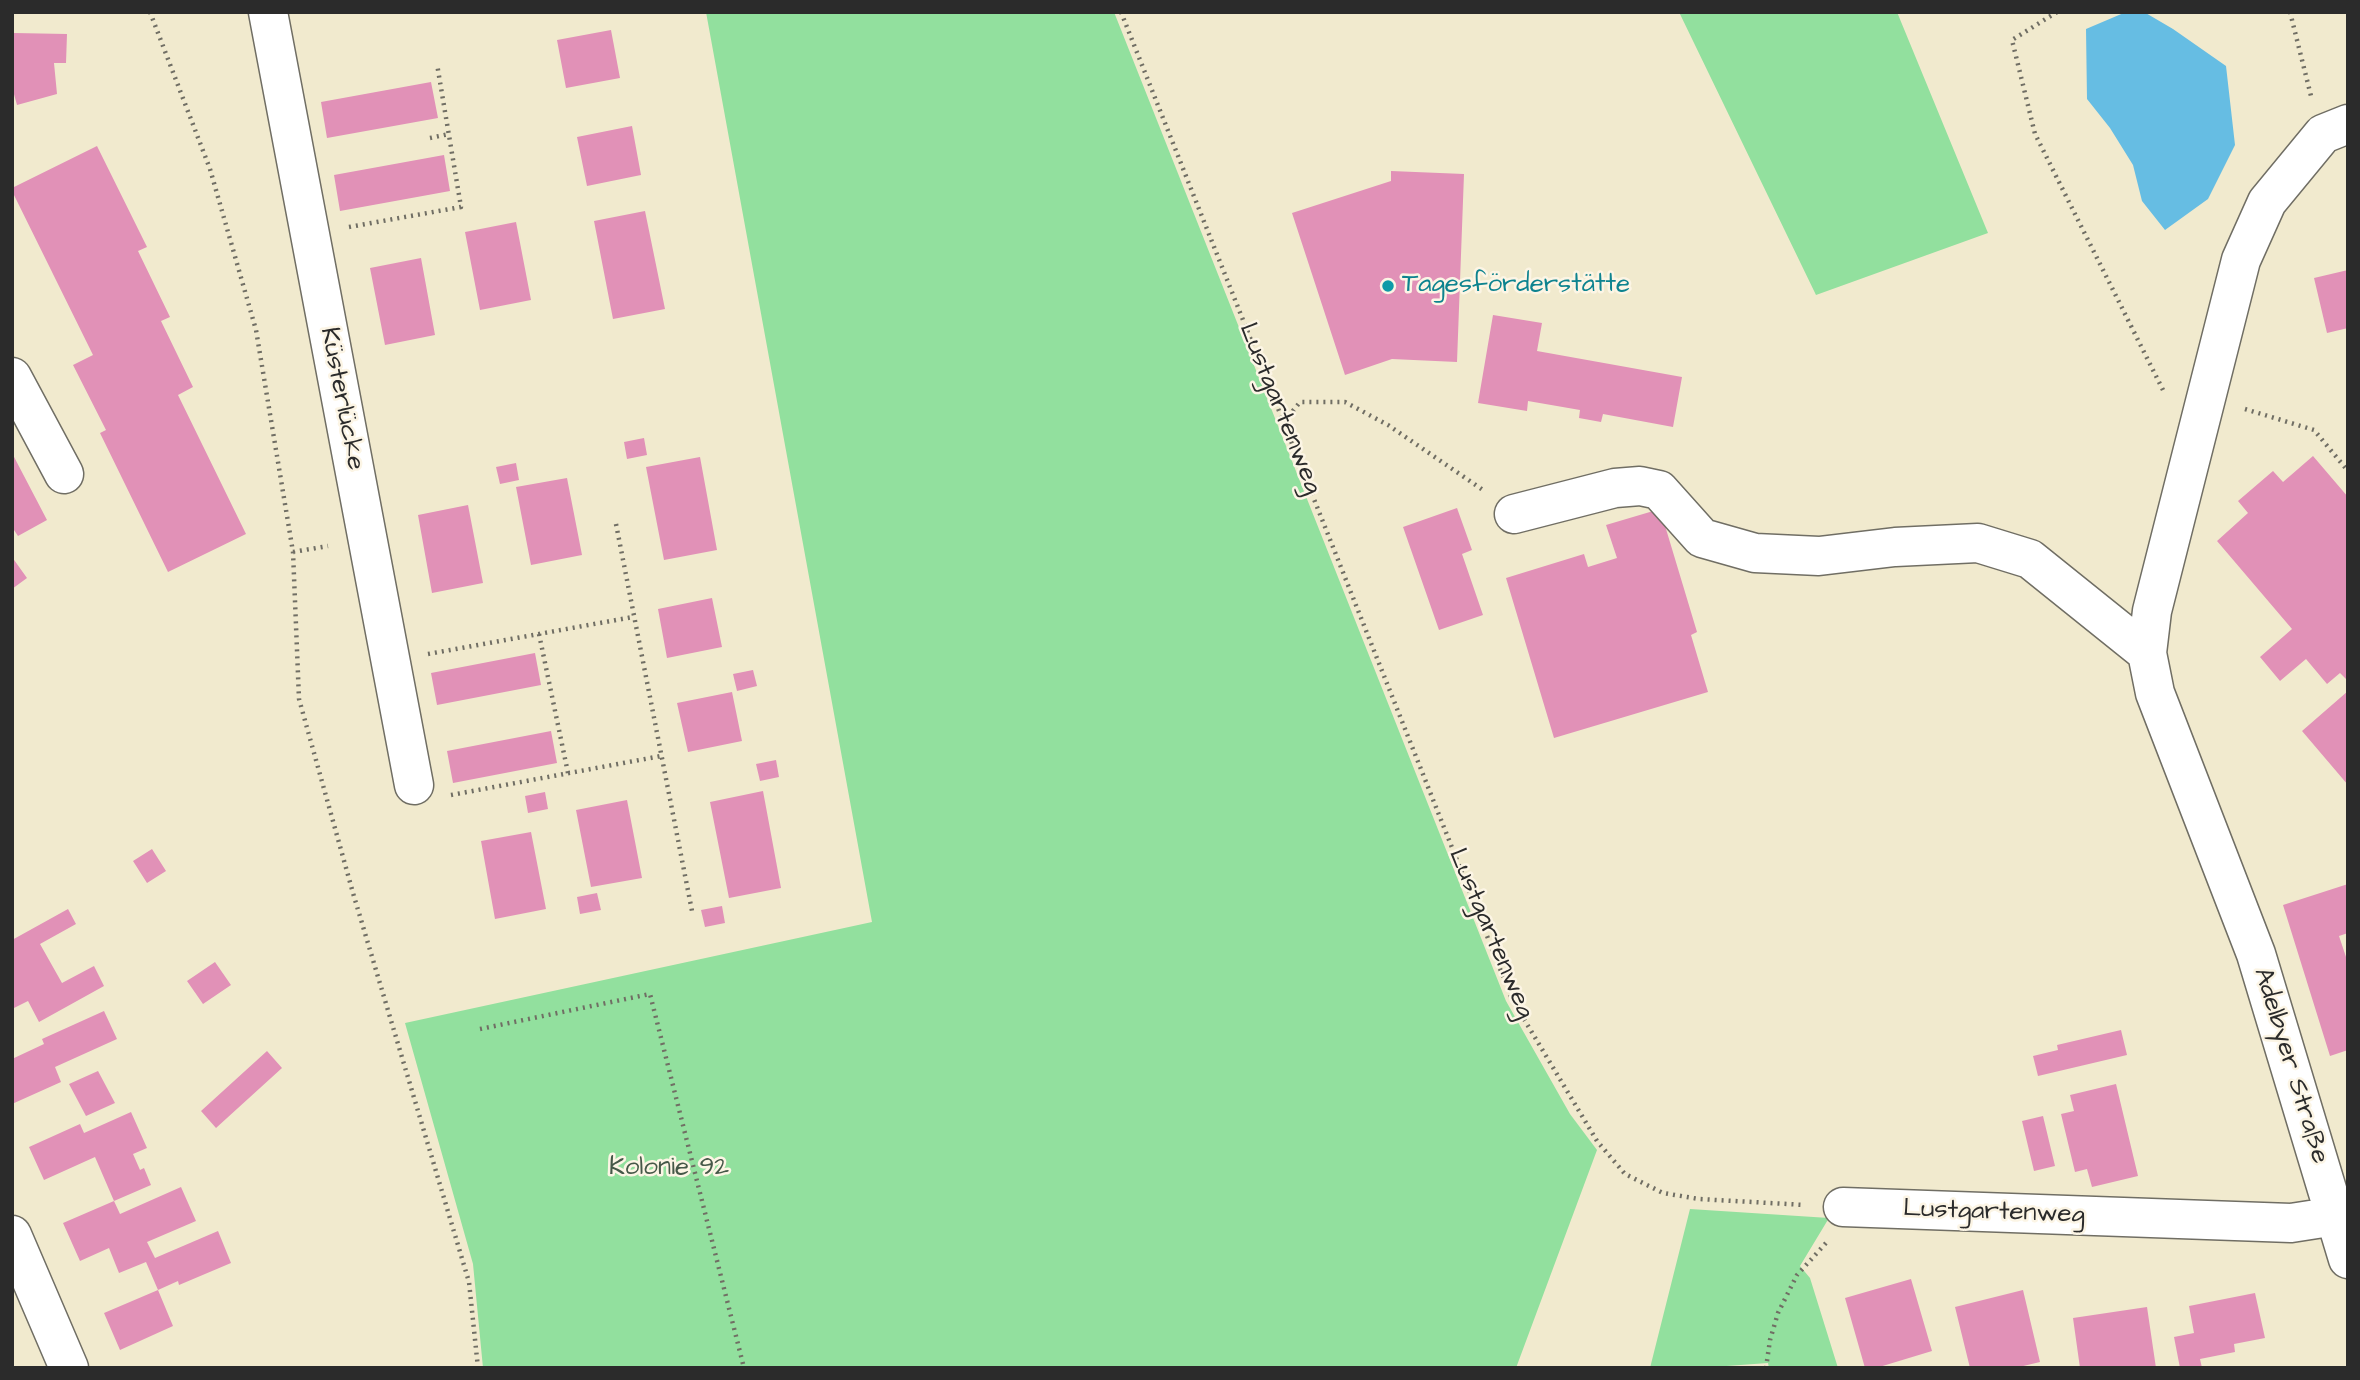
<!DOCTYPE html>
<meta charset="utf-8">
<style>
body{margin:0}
#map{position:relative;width:2360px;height:1380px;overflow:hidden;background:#f1eace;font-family:"Architects Daughter",sans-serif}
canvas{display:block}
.frame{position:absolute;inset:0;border:14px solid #2b2b2b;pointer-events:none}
</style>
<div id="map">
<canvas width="2360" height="1380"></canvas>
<div class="frame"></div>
</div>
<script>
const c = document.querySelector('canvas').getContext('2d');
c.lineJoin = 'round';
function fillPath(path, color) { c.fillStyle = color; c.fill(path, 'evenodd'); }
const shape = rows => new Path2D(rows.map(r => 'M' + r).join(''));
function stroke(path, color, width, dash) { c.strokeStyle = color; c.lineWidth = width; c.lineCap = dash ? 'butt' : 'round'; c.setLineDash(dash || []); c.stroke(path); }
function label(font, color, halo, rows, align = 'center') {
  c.font = font + ' "Architects Daughter",sans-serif'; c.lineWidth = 5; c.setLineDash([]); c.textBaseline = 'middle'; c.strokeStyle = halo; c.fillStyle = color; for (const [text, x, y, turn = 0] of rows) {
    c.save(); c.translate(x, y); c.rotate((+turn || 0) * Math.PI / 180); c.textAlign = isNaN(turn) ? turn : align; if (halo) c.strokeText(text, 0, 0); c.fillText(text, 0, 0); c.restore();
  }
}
fillPath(shape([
 [706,12,1114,12,1506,1001,1570,1114,1597,1150,1516,1368,483,1368,473,1264,405,1023,872,922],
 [1679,12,1897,12,1988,233,1816,295],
 [1690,1209,1829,1218,1800,1266,1810,1278,1838,1368,1769,1368,1768,1363,1699,1368,1650,1368]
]), '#92e09e');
fillPath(shape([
 [2126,12,2144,12,2173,29,2226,66,2235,145,2208,199,2165,230,2142,201,2133,165,2110,128,2087,99,2086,29]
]), '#66bde3');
fillPath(shape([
 [611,30,620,78,566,88,557,40],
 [14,33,67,34,66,63,54,63,57,94,17,105,12,87],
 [431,82,438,118,327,138,321,102],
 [632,126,641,175,587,186,577,137],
 [97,146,147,247,138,251,170,317,161,321,193,387,178,395,246,534,168,572,100,433,106,430,73,365,93,355,12,191,12,188],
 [444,155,450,191,340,211,334,175],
 [1391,171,1464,174,1457,362,1392,359,1345,375,1292,213,1391,181],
 [645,211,665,309,613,319,594,221],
 [516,222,531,300,480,310,465,232],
 [421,258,435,335,385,345,370,268],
 [2348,270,2348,328,2327,333,2314,278],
 [1493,315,1542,323,1537,351,1682,377,1673,427,1603,414,1601,422,1579,418,1580,410,1528,401,1527,411,1478,403],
 [644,438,647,455,627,459,624,442],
 [12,453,47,520,18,536,12,527],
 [2313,456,2348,497,2348,681,2340,673,2327,684,2306,659,2280,681,2260,657,2292,629,2217,541,2248,513,2238,501,2273,471,2283,482],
 [700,457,717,550,664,560,646,467],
 [516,463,519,480,500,484,496,467],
 [567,478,582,555,531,565,516,487],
 [468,505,483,583,432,593,418,515],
 [1457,508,1472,550,1462,554,1483,615,1439,630,1403,527],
 [1660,509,1697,632,1691,635,1708,692,1554,738,1506,578,1584,554,1588,567,1617,558,1606,525],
 [12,557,27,578,12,589],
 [712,598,722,647,667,658,658,609],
 [535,653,541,685,437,705,431,673],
 [753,670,757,686,737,691,733,674],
 [2348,691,2348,785,2302,731],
 [732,692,742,741,688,752,677,703],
 [551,731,557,763,453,783,447,751],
 [776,760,779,777,760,781,756,764],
 [763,791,781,888,729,898,710,802],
 [545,792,548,809,528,813,525,796],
 [627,800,642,878,591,887,576,810],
 [531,832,546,909,495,919,481,841],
 [152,849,166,871,147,883,133,861],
 [2348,884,2348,933,2339,936,2348,963,2348,1050,2330,1056,2283,905],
 [597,893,601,910,580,914,577,897],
 [722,906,725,923,705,927,701,910],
 [68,909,76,924,40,944,62,983,94,966,104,986,39,1022,28,1001,12,1009,12,940],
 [215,962,231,985,203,1004,187,981],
 [104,1011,117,1039,55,1067,61,1082,12,1104,12,1059,44,1044,42,1039],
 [2121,1030,2127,1055,2038,1076,2033,1056,2058,1050,2057,1045],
 [267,1051,282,1068,216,1128,201,1111],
 [98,1071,115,1103,86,1116,69,1084],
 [2116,1084,2138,1176,2092,1187,2087,1169,2075,1172,2061,1114,2074,1111,2070,1095],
 [131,1112,147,1148,133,1154,140,1170,144,1168,151,1185,114,1201,95,1157,44,1180,29,1147,80,1124,84,1133],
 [2043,1116,2055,1166,2034,1171,2022,1121],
 [181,1187,196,1221,147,1242,155,1258,218,1231,231,1263,179,1285,178,1281,158,1290,146,1262,119,1273,109,1248,80,1261,63,1223,114,1201,120,1214],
 [1911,1279,1932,1351,1876,1368,1865,1368,1845,1298],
 [158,1290,173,1326,120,1350,104,1313],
 [2023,1290,2040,1362,2015,1368,1970,1368,1955,1307],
 [2255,1293,2265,1338,2234,1344,2235,1352,2200,1359,2202,1368,2180,1368,2174,1337,2194,1333,2189,1306],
 [2147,1307,2156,1368,2080,1368,2073,1318]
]), '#e191b7');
const minor = shape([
 [268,12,414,785],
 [2348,124,2323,134,2267,202,2241,260,2152,611,2147,653,2155,693,2256,954,2348,1259],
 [12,377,64,474],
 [1514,514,1615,488,1640,486,1659,490,1702,538,1755,553,1819,556,1895,547,1978,543,2030,559,2147,653],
 [1843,1207,2291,1223,2336,1216],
 [12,1235,69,1368]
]);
stroke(minor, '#706e64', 41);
stroke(shape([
 [150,12,210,169,256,330,293,552,299,699,353,893,469,1282,478,1368],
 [1121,12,1512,999,1597,1141,1625,1174,1663,1193,1699,1199,1805,1205],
 [2057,12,2012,40,2035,134,2163,390],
 [2290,12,2311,96],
 [430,138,449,134],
 [349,227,461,207,437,64],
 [2245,409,2314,430,2348,471],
 [1284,422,1300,402,1345,402,1388,425,1483,490],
 [616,524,692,911],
 [293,552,328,546],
 [539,634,568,773],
 [428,654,633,617],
 [451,795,661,756],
 [480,1029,650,994,744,1368],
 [1766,1368,1770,1340,1778,1313,1797,1275,1826,1243]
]), '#706e64', 4.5, [2, 5]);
stroke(minor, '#fff', 38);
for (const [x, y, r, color] of [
 [1388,286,7,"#0f9aa8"]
]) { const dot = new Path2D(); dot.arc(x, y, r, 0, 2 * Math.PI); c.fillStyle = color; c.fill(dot); stroke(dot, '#fcf5e5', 2.5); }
label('26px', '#0d838f', '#fcf5e5', [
 ["Tagesförderstätte",1402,286]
], 'left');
label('26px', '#2b2b2b', '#fcf5e5', [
 ["Küsterlücke",341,399,79],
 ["Lustgartenweg",1279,409,68],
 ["Lustgartenweg",1490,934,67],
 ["Adelbyer Straße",2290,1066,73],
 ["Lustgartenweg",1994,1213,2]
]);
label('26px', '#455848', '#fcf5e5', [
 ["Kolonie 92",669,1169]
]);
</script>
